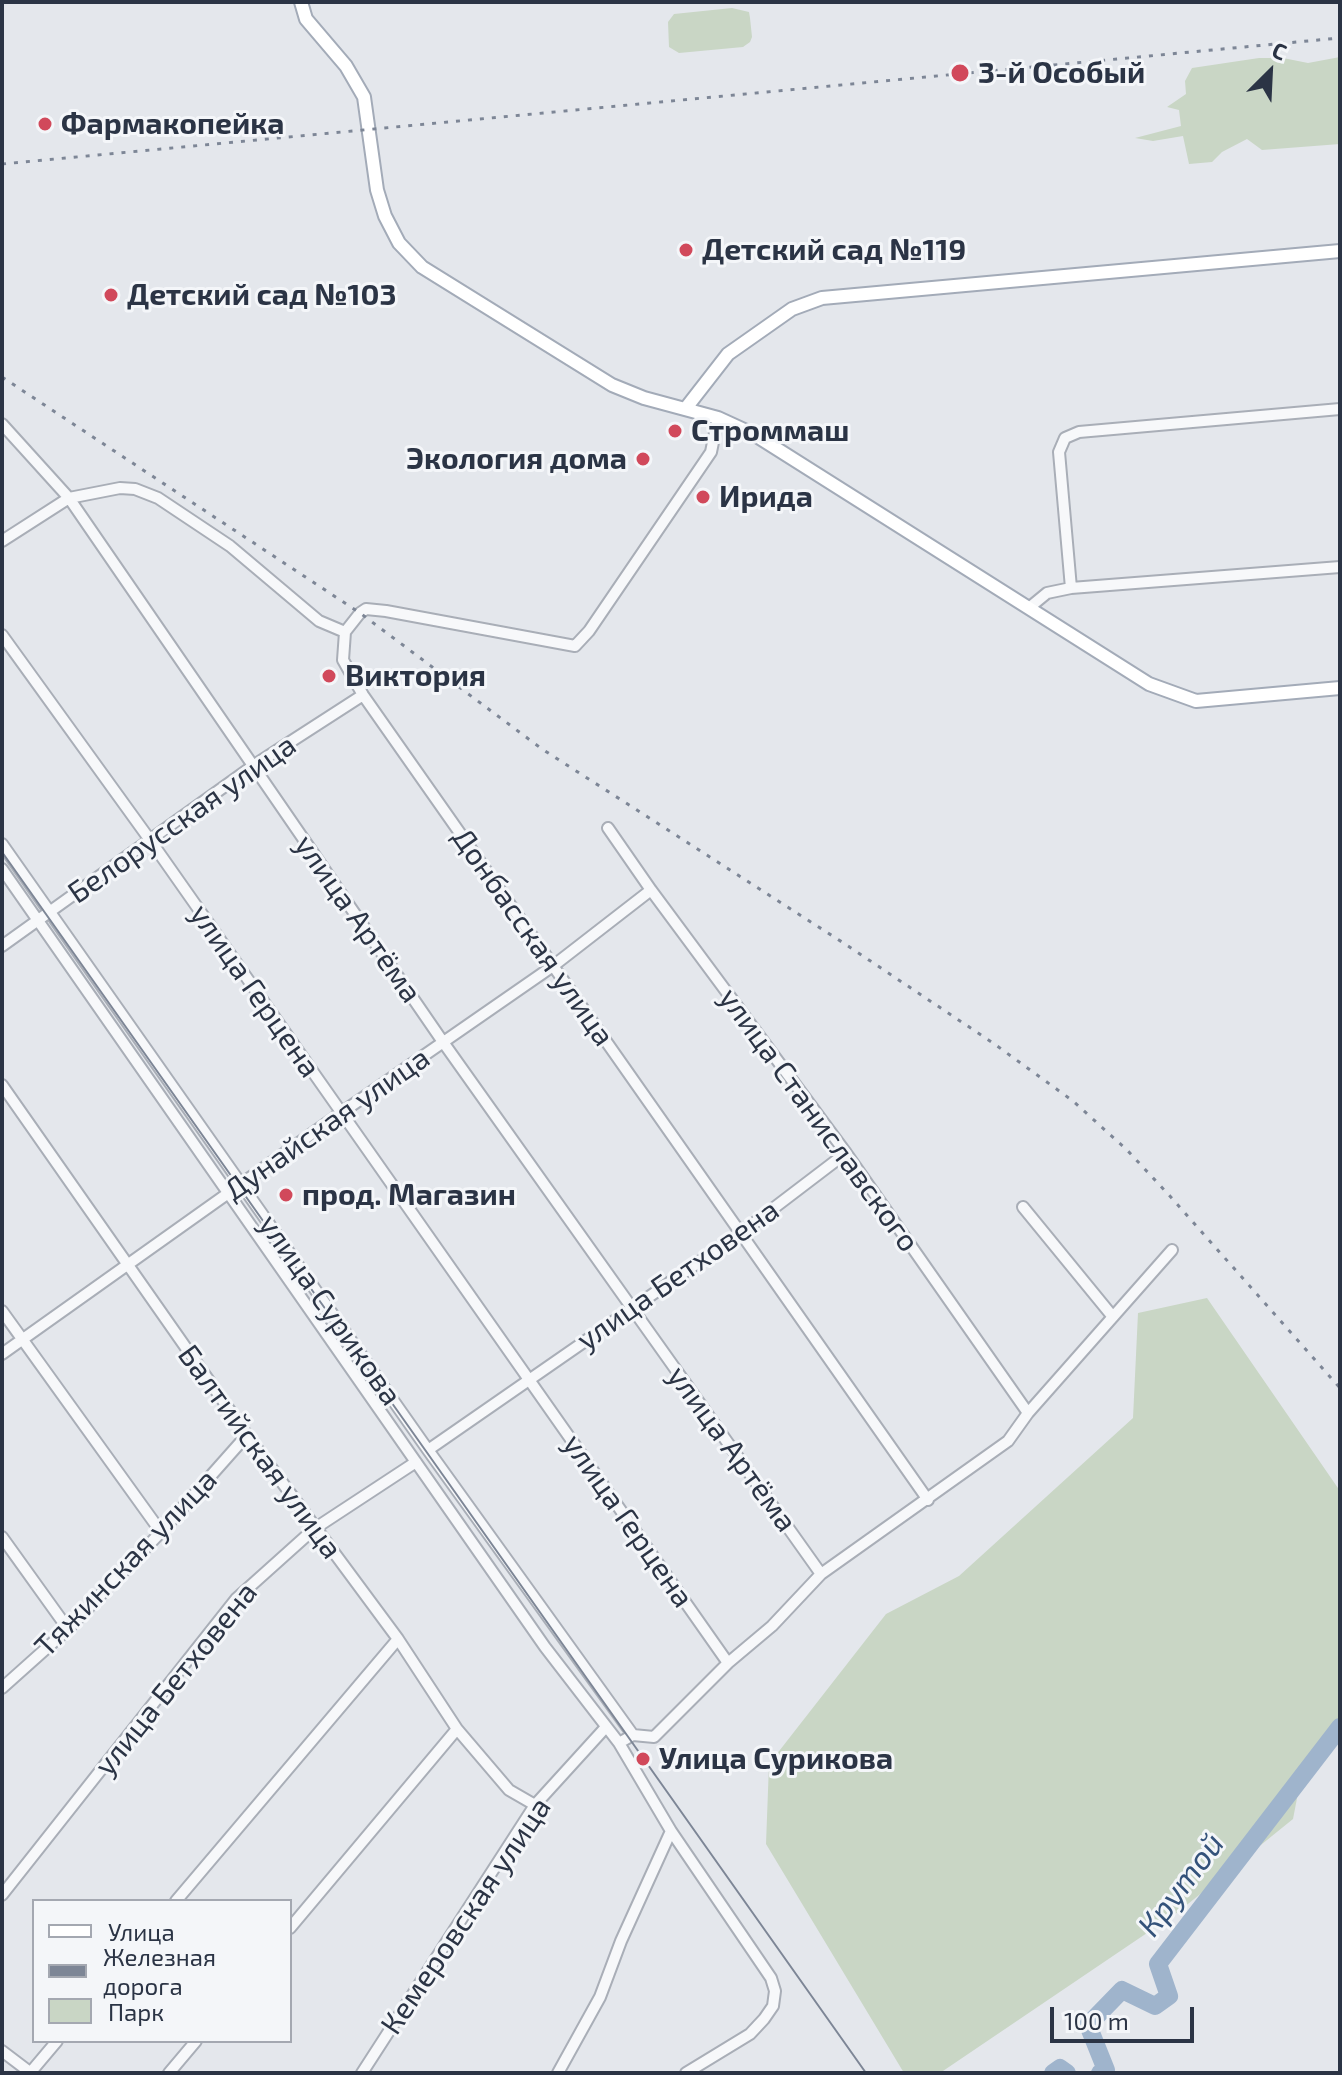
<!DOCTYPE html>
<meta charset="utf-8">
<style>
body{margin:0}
#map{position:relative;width:1342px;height:2075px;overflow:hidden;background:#e4e7ec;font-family:"Exo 2",sans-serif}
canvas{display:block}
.frame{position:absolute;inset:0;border:4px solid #2b3445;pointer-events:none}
.legend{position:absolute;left:32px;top:1899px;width:260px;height:144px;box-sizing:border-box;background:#f4f6f9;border:2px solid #a4a8b1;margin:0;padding:10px 14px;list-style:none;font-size:24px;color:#2b3445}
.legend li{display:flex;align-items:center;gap:16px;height:40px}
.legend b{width:40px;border:2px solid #a4a8b1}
.north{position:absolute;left:1230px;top:32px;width:80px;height:80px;-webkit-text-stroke:6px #f4f6f9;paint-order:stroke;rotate:24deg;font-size:22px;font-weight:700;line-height:32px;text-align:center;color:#2b3445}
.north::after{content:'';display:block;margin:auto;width:28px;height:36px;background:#2b3445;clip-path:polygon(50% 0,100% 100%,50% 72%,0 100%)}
.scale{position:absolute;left:1050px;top:2007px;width:144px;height:36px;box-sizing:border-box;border:4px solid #2b3445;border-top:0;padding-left:10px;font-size:24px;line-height:28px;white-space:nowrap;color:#2b3445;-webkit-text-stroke:6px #f4f6f9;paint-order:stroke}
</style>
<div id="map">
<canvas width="1342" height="2075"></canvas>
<div class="frame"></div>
<ul class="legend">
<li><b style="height:10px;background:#fff"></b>Улица</li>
<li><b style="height:10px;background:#7d8696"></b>Железная дорога</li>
<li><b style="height:22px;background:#c9d6c5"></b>Парк</li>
</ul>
<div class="north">С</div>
<div class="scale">100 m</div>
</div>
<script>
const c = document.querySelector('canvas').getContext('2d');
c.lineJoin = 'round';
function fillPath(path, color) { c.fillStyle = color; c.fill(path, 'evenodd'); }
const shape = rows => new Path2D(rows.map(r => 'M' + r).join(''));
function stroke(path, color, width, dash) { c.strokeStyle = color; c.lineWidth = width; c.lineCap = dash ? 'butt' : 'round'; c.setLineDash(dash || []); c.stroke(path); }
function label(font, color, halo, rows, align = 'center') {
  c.font = font + ' "Exo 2",sans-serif'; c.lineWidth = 6; c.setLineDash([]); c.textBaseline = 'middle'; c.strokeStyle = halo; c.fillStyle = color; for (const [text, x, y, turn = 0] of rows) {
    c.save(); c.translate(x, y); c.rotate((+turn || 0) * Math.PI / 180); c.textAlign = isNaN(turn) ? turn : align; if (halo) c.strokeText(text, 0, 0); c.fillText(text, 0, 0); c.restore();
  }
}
fillPath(shape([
 [732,8,749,12,750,18,752,37,750,42,743,47,679,53,669,47,668,22,674,14],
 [1340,57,1340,144,1262,150,1247,139,1222,152,1212,162,1189,164,1183,136,1153,141,1135,138,1181,126,1179,110,1167,107,1186,94,1185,81,1192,68,1259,58,1283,58,1308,63],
 [1207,1298,1340,1491,1340,1722,1299,1788,1293,1819,1178,1912,940,2073,904,2073,766,1844,769,1764,886,1614,959,1576,1133,1418,1138,1313]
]), '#c9d6c5');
stroke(shape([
 [1053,2073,1060,2068,1067,2073],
 [1100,2073,1106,2070,1088,2025,1122,1990,1155,2006,1169,1996,1158,1964,1340,1727]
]), '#9fb4cc', 18);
const minor = shape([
 [2,424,69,498,443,1042,821,1574],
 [2,541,69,498,120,488,135,489,158,498,230,546,319,621,345,632],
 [1071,588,1059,452,1065,438,1079,432,1340,409],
 [1030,607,1047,593,1071,588,1340,567],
 [345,632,343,660,363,695,928,1500],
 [345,632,360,613,366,609,386,611,575,646,589,631,711,452,718,418],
 [2,635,150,840,728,1663],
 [608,828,651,890,846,1153,1028,1413],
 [2,844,428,1450,633,1735],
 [2,869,545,1647,619,1743,671,1831,771,1978,775,1991,773,2006,764,2019,750,2034,686,2073],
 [2,946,253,766,363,695],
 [2,1085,247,1435,398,1639,457,1729,509,1790,535,1805],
 [1023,1207,1113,1317],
 [2,1311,161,1532],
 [2,1354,341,1113,553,966,651,890],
 [428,1450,741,1233,846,1153],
 [2,1537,68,1629],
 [2,1688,68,1629,161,1532,247,1435],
 [619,1743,633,1735,654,1737,728,1663,772,1626,821,1574,1008,1441,1028,1413,1172,1250],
 [2,1895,236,1599,314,1529,416,1462],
 [176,1901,398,1639],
 [290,1928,457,1729],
 [2,2051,31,2073],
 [30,2073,57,2041],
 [169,2073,196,2041],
 [362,2073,535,1805,606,1727],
 [558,2073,600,1997,621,1941,671,1831]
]);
const major = shape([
 [301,2,306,19,346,66,364,97,377,190,385,216,399,243,422,267,612,385,644,398,718,418,755,435,1149,684,1196,701,1340,688],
 [686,408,728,354,792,309,822,298,1340,251]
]);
stroke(minor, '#a9aeb7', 14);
stroke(major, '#a3abb8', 16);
stroke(minor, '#f7f8fa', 10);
stroke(major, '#fff', 12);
stroke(shape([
 [2,852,866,2073]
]), '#7d8696', 2);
stroke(shape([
 [2,164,1340,38],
 [2,377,360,613,542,749,842,942,993,1043,1073,1101,1127,1150,1169,1195,1340,1388]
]), '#7d8696', 3, [4, 8]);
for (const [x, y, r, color] of [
 [960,73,10,"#d1495b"],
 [45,124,8,"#d1495b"],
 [686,250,8,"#d1495b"],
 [111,295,8,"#d1495b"],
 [675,431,8,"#d1495b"],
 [643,459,8,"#d1495b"],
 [703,497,8,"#d1495b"],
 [329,676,8,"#d1495b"],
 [286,1195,8,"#d1495b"],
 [643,1759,8,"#d1495b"]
]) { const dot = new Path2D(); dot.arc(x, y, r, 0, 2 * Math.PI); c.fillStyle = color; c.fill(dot); stroke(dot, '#f4f6f9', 3); }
label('bold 30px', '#2b3445', '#f4f6f9', [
 ["3-й Особый",978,73],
 ["Фармакопейка",61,124],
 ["Детский сад №119",702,250],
 ["Детский сад №103",127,295],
 ["Строммаш",691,431],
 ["Экология дома",627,459,"right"],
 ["Ирида",719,497],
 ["Виктория",345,676],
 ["прод. Магазин",302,1195],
 ["Улица Сурикова",659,1759]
], 'left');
label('30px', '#2b3445', '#f4f6f9', [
 ["Белорусская улица",182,819,-35],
 ["улица Артёма",358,919,55],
 ["Донбасская улица",533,937,55],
 ["улица Герцена",255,991,55],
 ["улица Станиславского",819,1120,54],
 ["Дунайская улица",327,1124,-35],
 ["улица Бетховена",678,1275,-35],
 ["улица Сурикова",330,1310,55],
 ["улица Артёма",732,1449,54],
 ["Балтийская улица",260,1452,54],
 ["улица Герцена",628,1521,55],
 ["Тяжинская улица",126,1563,-46],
 ["улица Бетховена",176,1679,-51],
 ["Кемеровская улица",466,1916,-56]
]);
label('italic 32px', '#34527a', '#f4f6f9', [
 ["Крутой",1181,1885,-53]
]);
</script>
